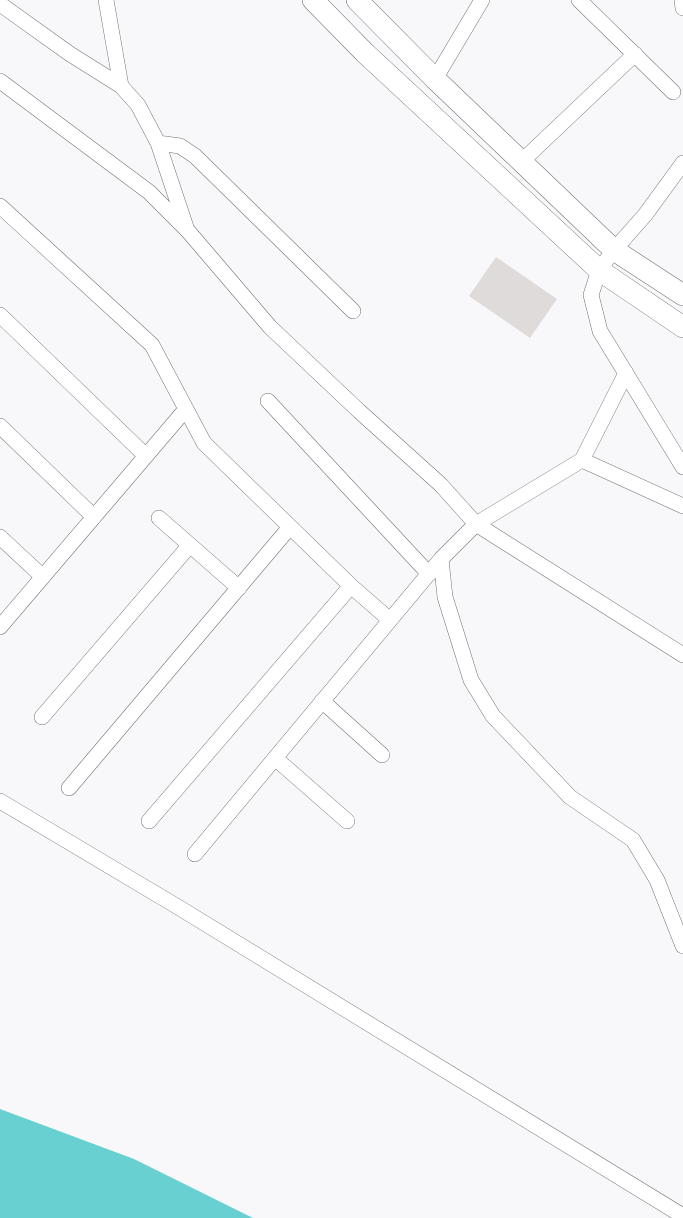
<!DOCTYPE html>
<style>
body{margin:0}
canvas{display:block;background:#f8f8fa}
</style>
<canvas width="683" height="1218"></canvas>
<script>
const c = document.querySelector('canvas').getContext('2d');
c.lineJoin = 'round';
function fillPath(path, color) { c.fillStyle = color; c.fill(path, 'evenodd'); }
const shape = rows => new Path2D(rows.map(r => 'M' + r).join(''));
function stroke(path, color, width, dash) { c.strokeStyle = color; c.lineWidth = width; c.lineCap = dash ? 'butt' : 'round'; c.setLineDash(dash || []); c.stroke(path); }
fillPath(shape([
 [0,1109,134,1159,253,1218,0,1218]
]), '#69d0d2');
fillPath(shape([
 [496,257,557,299,530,338,469,296]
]), '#dedbda');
const street = shape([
 [106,0,121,86],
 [579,0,673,92],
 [682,0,683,8],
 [0,4,70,54,121,86,138,105,158,143,186,227],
 [435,79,482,0],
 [0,81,149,192,188,231,270,327,359,411,441,485,476,524,683,655],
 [158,143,180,146,195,156,353,311],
 [521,162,635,54],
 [683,163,645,215,614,250,599,270,591,295,600,331,683,467],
 [0,206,152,345,204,443,351,586,390,620],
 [0,315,146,456],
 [626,373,582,460,476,524,441,559,445,597,471,680,493,716,570,797,633,840,657,880,683,946],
 [268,401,429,574],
 [0,426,94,517],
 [582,460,683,506],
 [159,518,239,588],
 [0,537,43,577],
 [0,627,186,409],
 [322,701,382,755],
 [42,717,190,545],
 [275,758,347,821],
 [69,788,290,527],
 [0,801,178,907,683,1216],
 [149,821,351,586],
 [195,854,441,559]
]);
const secondary = shape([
 [313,0,365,53,599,270,683,327],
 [357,0,435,79,614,250,683,295]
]);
stroke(street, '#737375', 16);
stroke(secondary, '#737375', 22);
stroke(street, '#fff', 15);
stroke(secondary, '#fff', 21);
</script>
